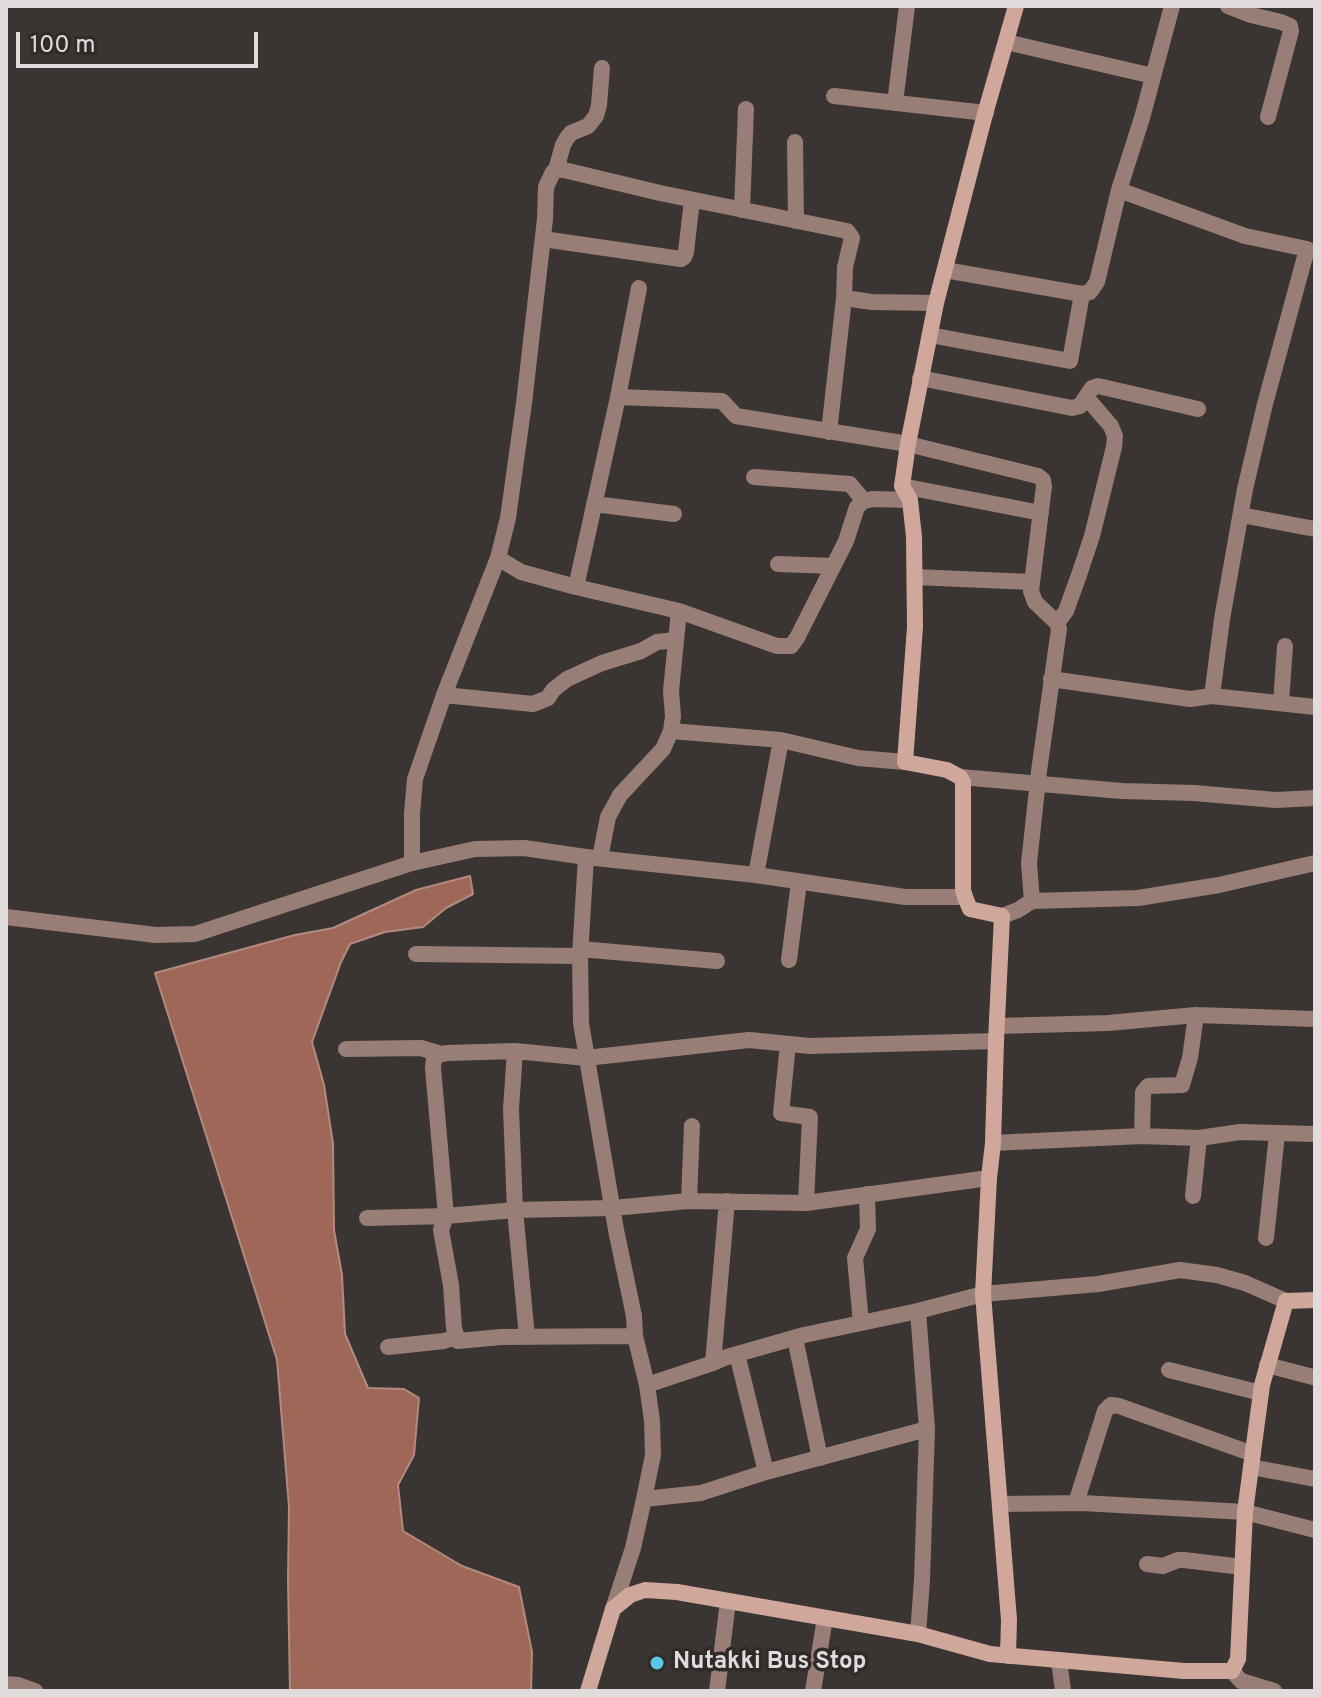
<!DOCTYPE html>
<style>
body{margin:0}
#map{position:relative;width:1321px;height:1697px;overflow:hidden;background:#3a3533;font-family:Overpass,sans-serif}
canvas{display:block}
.frame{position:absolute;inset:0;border:8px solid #e0dcdb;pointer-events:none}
.scale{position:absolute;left:16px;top:32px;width:242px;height:36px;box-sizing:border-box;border:4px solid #e0dcdb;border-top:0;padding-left:10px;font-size:24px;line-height:28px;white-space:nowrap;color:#e0dcdb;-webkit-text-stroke:6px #302b29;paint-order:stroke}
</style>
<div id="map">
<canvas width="1321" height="1697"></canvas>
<div class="frame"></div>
<div class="scale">100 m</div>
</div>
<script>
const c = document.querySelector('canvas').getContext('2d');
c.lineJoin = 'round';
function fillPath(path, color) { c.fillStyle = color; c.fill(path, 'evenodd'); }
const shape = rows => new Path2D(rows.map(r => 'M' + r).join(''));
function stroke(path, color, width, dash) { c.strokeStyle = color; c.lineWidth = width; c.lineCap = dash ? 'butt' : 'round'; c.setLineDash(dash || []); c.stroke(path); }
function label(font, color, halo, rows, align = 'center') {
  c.font = font + ' Overpass,sans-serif'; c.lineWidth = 7; c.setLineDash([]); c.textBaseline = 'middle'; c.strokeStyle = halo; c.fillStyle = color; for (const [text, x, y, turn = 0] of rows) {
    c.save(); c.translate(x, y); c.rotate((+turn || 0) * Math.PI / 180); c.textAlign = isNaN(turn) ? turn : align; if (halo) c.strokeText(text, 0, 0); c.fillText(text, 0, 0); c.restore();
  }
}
const water = shape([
 [470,876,473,894,446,908,423,927,385,932,350,944,341,962,312,1042,324,1085,333,1144,334,1230,342,1275,345,1334,368,1388,404,1389,419,1398,414,1455,398,1485,403,1531,462,1566,519,1587,532,1652,531,1691,290,1691,288,1579,289,1507,277,1360,155,973,295,935,333,928,416,890,470,876]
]);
fillPath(water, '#9f6758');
stroke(water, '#b28a7f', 2);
stroke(shape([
 [1228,6,1251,15,1281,22,1290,26,1291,31,1268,117],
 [1006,42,1153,76],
 [834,96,986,113],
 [895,103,907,6],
 [795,142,796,221],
 [556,170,563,145,567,138,571,133,588,126,596,116,599,105,602,68],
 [1119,190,1245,236,1307,249,1265,404,1245,489,1222,619,1212,696],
 [742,210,746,109],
 [543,239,681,259,684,257,686,252,692,200],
 [945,270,1082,294,1090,292,1097,282,1119,190,1142,118,1172,6],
 [930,335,1070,361,1082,294],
 [920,378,1072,408,1080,406,1092,388,1098,386,1198,409],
 [618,397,639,288],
 [829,432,844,298],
 [754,477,850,484,864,501],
 [902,486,1041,513],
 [594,504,674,514],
 [1241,515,1315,529],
 [498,558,508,518,524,403,545,219,546,187,553,172,556,170,564,170,660,193,847,231,852,238,845,267,844,298,872,302,936,303],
 [778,564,833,566],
 [915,577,1031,582],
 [576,587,618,397,722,401,736,416,908,444,1038,476,1043,480,1044,486,1031,591,1035,602,1057,623,1059,629,1039,771,1029,863,1032,901],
 [1057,623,1066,611,1079,575,1092,536,1114,447,1115,436,1111,426,1086,397],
 [1051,679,1190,699,1212,696,1315,707],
 [444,695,533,704,548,698,553,690,567,679,602,663,641,651,657,642,676,640],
 [1281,703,1285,646],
 [671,731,781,740,858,758,905,762],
 [960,777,1122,791,1194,793,1276,800,1315,798],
 [586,857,580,956,581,1023,616,1230,634,1316,635,1336,647,1385,652,1421,653,1455,644,1499,633,1548,613,1609],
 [600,858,608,817,620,795,663,749,671,731,673,716,671,691,679,611],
 [412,863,412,813,415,779,444,695,498,558,521,572,576,587,679,611,777,646,791,646,797,638,846,541,857,507,864,501,872,499,910,500],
 [756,875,781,740],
 [580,949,717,961],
 [416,954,580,956],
 [789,960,799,882],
 [997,1026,1108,1023,1196,1015,1315,1019],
 [788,1044,781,1113,810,1117,806,1203],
 [346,1049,421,1048,441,1054],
 [515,1051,511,1109,515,1210,527,1337],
 [1142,1136,1143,1092,1148,1086,1182,1085,1190,1058,1196,1015],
 [993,1143,1142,1136,1199,1138,1240,1132,1315,1134],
 [1193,1196,1199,1138],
 [689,1201,692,1126],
 [367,1218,446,1216,515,1210,613,1208,689,1201,806,1203,989,1178],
 [1266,1238,1277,1134],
 [918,1311,927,1429,922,1580,918,1634],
 [861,1323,855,1258,868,1229,867,1194],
 [635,1336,501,1337,458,1341,454,1328,451,1285,441,1230,446,1216,433,1068,434,1058,441,1054,448,1053,515,1051,586,1058,749,1040,810,1046,996,1041],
 [795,1338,820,1458],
 [388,1347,444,1341,456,1337],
 [737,1354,766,1472],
 [713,1363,727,1201],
 [1267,1365,1313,1377],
 [1169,1370,1261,1393],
 [647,1385,713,1363,727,1357,804,1335,918,1311,983,1294,1098,1284,1180,1270,1217,1275,1245,1283,1286,1301],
 [1251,1467,1315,1479],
 [644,1499,701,1493,766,1472,927,1429],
 [1076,1503,1105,1411,1111,1405,1119,1406,1253,1454],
 [1000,1504,1082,1503,1245,1512,1315,1530],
 [1147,1564,1163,1566,1178,1560,1184,1560,1242,1567],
 [1059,1660,1063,1691],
 [1232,1671,1241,1681,1274,1691],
 [6,1684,18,1685,35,1691],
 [717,1691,728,1601],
 [813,1691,825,1618]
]), '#987e77', 16);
stroke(shape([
 [1002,916,1018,910,1032,901,1138,898,1219,885,1315,863],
 [6,917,156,935,195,934,412,863,475,849,524,848,586,857,756,875,905,897,965,897]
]), '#987e77', 16);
stroke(shape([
 [1008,1656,1009,1620,983,1294,989,1178,993,1143,996,1041,1002,916,970,909,965,897,963,890,963,782,960,777,947,770,905,762,915,627,914,537,910,500,902,486,908,444,936,303,985,114,1016,6],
 [588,1691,613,1609,630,1595,645,1590,677,1592,918,1634,990,1654,1184,1671,1232,1671,1238,1659,1245,1512,1262,1385,1286,1301,1315,1300]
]), '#d0a79b', 16);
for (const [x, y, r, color] of [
 [657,1663,8,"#5bc7e7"]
]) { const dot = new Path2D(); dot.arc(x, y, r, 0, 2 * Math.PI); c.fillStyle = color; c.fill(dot); stroke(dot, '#302b29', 3); }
label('bold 24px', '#e0dcdb', '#302b29', [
 ["Nutakki Bus Stop",673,1663]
], 'left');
</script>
